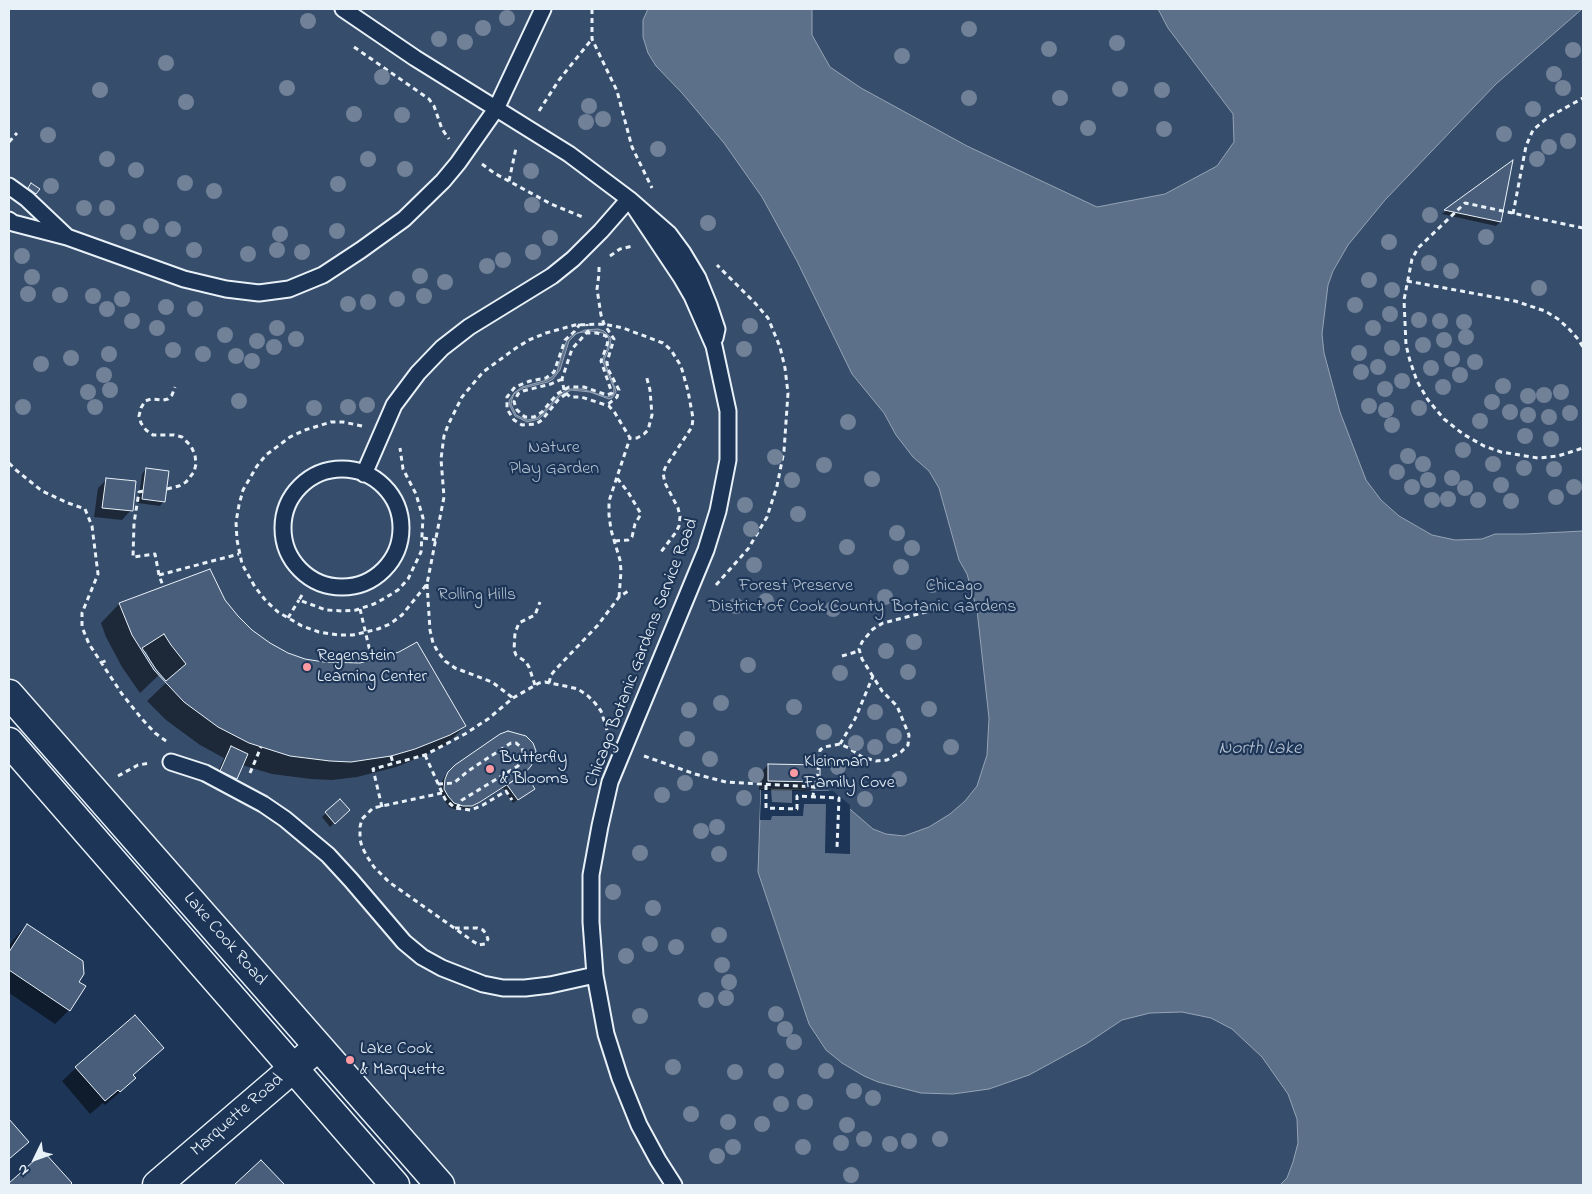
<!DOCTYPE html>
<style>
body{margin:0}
#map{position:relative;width:1592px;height:1194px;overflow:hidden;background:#1d3557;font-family:"Indie Flower",sans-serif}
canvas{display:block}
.frame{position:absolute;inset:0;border:10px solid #e8f1f8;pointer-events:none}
.north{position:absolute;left:10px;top:1134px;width:50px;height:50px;-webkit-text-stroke:4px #1d3557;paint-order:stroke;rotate:228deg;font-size:14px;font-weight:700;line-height:20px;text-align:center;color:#e8f1f8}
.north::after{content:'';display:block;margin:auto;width:18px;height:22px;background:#e8f1f8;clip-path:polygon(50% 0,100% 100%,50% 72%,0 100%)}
</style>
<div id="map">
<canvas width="1592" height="1194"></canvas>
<div class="frame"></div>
<div class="north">N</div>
</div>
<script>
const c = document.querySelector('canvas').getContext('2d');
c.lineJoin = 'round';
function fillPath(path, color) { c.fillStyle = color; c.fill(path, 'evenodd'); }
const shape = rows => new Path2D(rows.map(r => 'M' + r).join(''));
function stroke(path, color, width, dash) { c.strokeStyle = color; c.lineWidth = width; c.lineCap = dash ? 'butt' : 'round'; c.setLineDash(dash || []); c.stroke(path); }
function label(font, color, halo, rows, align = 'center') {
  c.font = font + ' "Indie Flower",sans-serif'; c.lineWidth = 4.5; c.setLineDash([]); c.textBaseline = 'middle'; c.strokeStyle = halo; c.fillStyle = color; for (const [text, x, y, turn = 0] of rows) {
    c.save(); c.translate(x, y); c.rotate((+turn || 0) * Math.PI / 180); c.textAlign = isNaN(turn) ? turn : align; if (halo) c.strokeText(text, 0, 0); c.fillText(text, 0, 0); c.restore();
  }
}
fillPath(shape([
 [9,9,1583,9,1583,1185,455,1185,9,681]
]), '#374d6c');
const water = shape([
 [648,9,812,9,812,35,830,67,861,88,967,146,1097,207,1165,194,1217,166,1234,142,1233,114,1168,28,1158,9,1582,9,1496,84,1385,200,1348,245,1333,271,1328,285,1322,334,1324,353,1340,412,1366,480,1381,500,1399,516,1432,535,1455,540,1482,539,1495,534,1525,534,1583,531,1583,1185,1280,1185,1287,1178,1293,1162,1298,1143,1297,1119,1288,1094,1262,1057,1232,1029,1211,1018,1182,1012,1150,1013,1122,1020,1086,1044,1029,1075,989,1089,953,1094,921,1093,878,1082,864,1076,842,1063,826,1050,809,1024,758,872,761,789,829,791,873,829,886,834,904,836,929,827,950,814,965,801,977,786,987,755,989,718,977,610,967,574,959,560,939,488,929,471,913,457,896,435,884,413,852,374,797,261,762,197,724,143,682,93,656,66,648,53,643,37,643,20,648,9],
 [598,329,604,331,611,338,610,346,604,360,615,388,616,392,612,398,609,399,590,392,571,390,560,396,539,419,527,422,515,416,510,406,509,401,514,393,522,387,547,380,553,376,557,372,562,353,567,340,571,336,585,330,598,329],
 [591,331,603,333,609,338,608,347,602,360,614,388,613,395,607,397,582,389,567,389,558,396,537,418,527,420,516,415,511,404,512,399,514,394,523,388,548,382,553,379,560,370,569,341,577,333,591,331]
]);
fillPath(water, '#5d7089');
stroke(water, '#95a4b5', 1);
fillPath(shape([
 [761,789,771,789,772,802,792,803,792,790,833,791,850,805,850,854,825,853,826,804,804,804,803,816,772,816,771,820,760,820]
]), '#1d3557');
fillPath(shape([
 [1511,163,1500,222,1496,226,1442,214],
 [32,185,35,193,31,197,25,193],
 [146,469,164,501,160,506,138,503,142,474],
 [107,479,131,510,122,520,94,517,98,488],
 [209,571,224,601,251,631,269,644,305,660,465,726,447,744,430,753,396,767,357,777,332,780,311,779,272,774,242,765,236,778,232,783,216,776,224,758,200,745,166,720,147,701,167,682,157,669,155,670,159,675,140,693,122,667,106,637,101,623,119,604],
 [146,651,150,659,148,660,144,653],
 [768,765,819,781,810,791,759,790,759,774],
 [456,766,523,773,533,789,513,803,503,788,474,806,466,809,454,809,449,807,444,800,441,794,441,784,444,777],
 [340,800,348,810,330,827,322,817],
 [27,925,78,982,69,1010,55,1024,9,993,9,946,14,939],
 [163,1048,132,1076,134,1078,120,1092,105,1105,103,1103,90,1114,62,1081,76,1068],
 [44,1154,70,1183,69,1185,9,1185]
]), '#0007');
const building = shape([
 [1513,160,1501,222,1444,210,1513,160],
 [31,183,40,189,36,194,28,188,31,183],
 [146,468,169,471,165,502,142,499,146,468],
 [106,478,136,481,133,511,102,508,106,478],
 [210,569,225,600,238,616,252,630,270,643,288,653,305,659,324,662,360,663,399,652,417,642,466,726,450,735,415,749,391,756,351,762,330,761,290,756,249,743,218,727,184,702,154,670,132,635,119,603,210,569],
 [164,634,171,645,186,664,166,681,157,671,142,648,164,634],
 [508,731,526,736,533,743,536,751,534,760,531,766,525,773,480,802,472,806,463,806,454,803,448,796,444,789,445,779,448,772,455,765,500,734,508,731],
 [231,746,248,754,237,779,220,771,231,746],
 [768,764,820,765,820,782,768,781,768,764],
 [525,773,535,789,518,800,507,785,525,773],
 [340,799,350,810,335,824,325,812,340,799],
 [27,924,83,961,84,974,79,982,86,986,70,1011,9,970,9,952,27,924],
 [135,1015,164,1048,133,1075,136,1078,120,1092,118,1090,105,1101,75,1067,135,1015],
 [9,1119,29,1142,9,1159,9,1119],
 [44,1152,72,1183,70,1185,9,1185,9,1183,44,1152],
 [261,1160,285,1185,234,1185,261,1160]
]);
fillPath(building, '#495e7a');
stroke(building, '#e8f1f8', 1);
const service = shape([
 [343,9,415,58,569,154,629,199,669,234,683,253,698,278,709,305,717,329,715,338],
 [9,186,27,199,66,236],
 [629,199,681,277,692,296,714,346,728,411,728,460,718,511,706,550,610,782,600,826,591,875,591,922,595,975,606,1034,620,1078,639,1125,658,1160,674,1185],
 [9,220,13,223,67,237,184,279,226,289,259,293,289,289,323,275,361,250,404,219,443,181,458,163,496,109,543,9],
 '283 528a59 59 0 1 1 118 0a59 59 0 1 1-118 0Z',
 [364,474,394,405,418,373,442,348,469,327,552,276,573,259,601,231,629,199],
 [171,762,205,773,263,804,285,819,328,855,351,880,404,942,422,957,442,968,483,984,503,988,525,988,550,985,595,975]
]);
const minor = shape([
 [157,1185,318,1047]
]);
const secondary = shape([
 [9,694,440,1185],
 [9,742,395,1185]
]);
stroke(service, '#e8f1f8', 19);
stroke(minor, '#e8f1f8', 31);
stroke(secondary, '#e8f1f8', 31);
stroke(shape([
 [592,9,592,39,617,91,632,147,652,188],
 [354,47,429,99,434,106,442,129,449,139],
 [539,111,559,80,592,39],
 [9,142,17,133],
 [482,164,494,173,551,204,585,218],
 [509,181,516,148],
 [1513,214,1526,146,1533,130,1547,118,1583,98],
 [1583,228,1465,203,1418,248,1412,259,1404,300,1406,345,1410,361,1417,381,1428,400,1444,419,1463,434,1484,446,1501,452,1538,458,1558,456,1583,448],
 [610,256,620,249,633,246],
 [599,267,599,274,597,289,601,315,604,324,614,339,607,362,608,369,619,390,617,397,607,405],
 [1407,281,1515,301,1545,311,1558,319,1568,328,1578,339,1583,347],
 [562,379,551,384,523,391,518,394,514,402,517,410,525,417,534,417,542,412,557,394,569,387,584,387,607,395,612,393,601,361,607,345,608,340,606,336,597,333,586,333],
 [564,390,562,379,572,349,588,331,587,324],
 [566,393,570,397,581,397,609,406,615,413,630,438,637,438,644,434,648,430,652,415,650,390,646,375],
 [566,394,558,400,542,420,536,424,522,425,514,420,507,409,507,397,515,387,530,381,546,378,554,372,565,340,575,331,580,324],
 [362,426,343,422,331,422,305,430,290,437,266,455,257,466,243,490,239,505,236,522,237,540,242,564,255,587,266,601,278,612,302,626,319,632,338,635,353,635,378,629,390,624,402,615,427,584,444,497,441,459,444,436,448,425,462,397,483,372,516,348,529,340,546,333,575,325,604,324,623,328,663,343,671,350,681,366,688,391,693,418,692,427,666,466,663,473,665,483,678,508,680,517,679,526,676,532,661,552],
 [9,463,16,470,42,491,68,503,85,509,92,526,98,574,82,613,82,627,89,644,122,694,142,719,155,733,166,741],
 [167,489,179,486,186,482,194,472,196,464,195,455,191,446,182,437,174,435,153,435,146,430,141,423,139,416,141,408,145,401,151,399,163,400,168,399,172,395,175,387],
 [143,491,139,492,134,523,133,557,155,554,159,575,163,586],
 [423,538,436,540],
 [615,541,628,540,632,537,635,524,641,514,628,492,617,478],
 [159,575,239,554],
 [427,584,430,630,433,643,438,652,445,661,455,668,492,682,513,698],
 [716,585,748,549,767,517,777,486,784,451,788,393,785,368,780,347,768,318,755,303,717,265],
 [302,595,299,600,326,610,343,611,356,610,374,604,385,598,398,590,408,579,421,552,423,518,416,494,403,469,400,448],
 [619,597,621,571,620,560,611,530,609,515,609,501,630,438],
 [360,609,372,660],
 [288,618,299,600],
 [842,656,859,651],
 [101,663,109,659],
 [549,683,551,675,556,669,598,625,619,597,628,591],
 [535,685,529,667,526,662,516,655,514,650,515,633,519,623,535,615,540,602],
 [840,744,855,719,873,676],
 [425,755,445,799,455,808,471,810,483,805,506,791,512,800],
 [391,756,393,763],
 [644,756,695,774,726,782,814,787,813,797],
 [250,773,261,747],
 [118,776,138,765,151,763],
 [438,784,454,783,468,771,511,743,516,743,522,748,524,755,518,766,462,800,457,808],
 [766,785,766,808,797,809,797,796,839,798,837,848],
 [814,787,817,782,820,750,824,747,840,744,849,748,862,757,876,761,887,760,901,752,908,745,909,735,897,706,882,691,862,659,859,649,862,642,873,629,883,623,934,610],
 [442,793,373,808,362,819,360,827,360,839,362,847,368,858,374,867,389,882,474,942,479,945,485,944,488,939,486,934,483,930,477,928,455,928],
 [382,807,373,769,425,755,465,734,488,719,513,698,539,683,545,682,565,686,578,689,588,696,595,703,601,711,607,730]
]), '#e8f1f8', 3, [5, 4]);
stroke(service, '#1d3557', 15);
stroke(minor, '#1d3557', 28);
stroke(secondary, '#1d3557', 28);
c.fillStyle = '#708198';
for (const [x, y] of [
 [507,18],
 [308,21],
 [483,28],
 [969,29],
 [439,39],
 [465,42],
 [1117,43],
 [1049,49],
 [1573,50],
 [902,56],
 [166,63],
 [1554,74],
 [382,77],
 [287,88],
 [1563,88],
 [1120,89],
 [100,90],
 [1162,90],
 [969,98],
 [1060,98],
 [186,102],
 [589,106],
 [1533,109],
 [354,114],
 [402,115],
 [603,119],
 [586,122],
 [1088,128],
 [1164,129],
 [1504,134],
 [48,135],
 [1568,141],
 [1549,147],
 [658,149],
 [107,159],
 [368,159],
 [1537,159],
 [405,169],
 [136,170],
 [531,171],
 [185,183],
 [338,184],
 [51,186],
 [214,191],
 [532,205],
 [84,208],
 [107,208],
 [1430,215],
 [708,223],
 [151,226],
 [173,229],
 [337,231],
 [128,232],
 [280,234],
 [1486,237],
 [550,238],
 [1389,242],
 [194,250],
 [277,250],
 [302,252],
 [533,252],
 [248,254],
 [22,256],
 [503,260],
 [1429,263],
 [487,266],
 [1451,271],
 [420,276],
 [32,277],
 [1369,280],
 [445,282],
 [1539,288],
 [1392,290],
 [28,294],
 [60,295],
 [93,296],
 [424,296],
 [122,299],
 [397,299],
 [368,302],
 [348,304],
 [1355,305],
 [166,307],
 [107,309],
 [195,309],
 [1390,314],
 [1419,320],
 [132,321],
 [1440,321],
 [1464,322],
 [750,326],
 [157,328],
 [277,328],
 [1373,328],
 [225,335],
 [1466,337],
 [296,339],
 [1444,340],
 [257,341],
 [1423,345],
 [274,347],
 [1392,348],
 [744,349],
 [173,350],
 [1359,353],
 [109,354],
 [203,354],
 [236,356],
 [71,358],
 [1452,359],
 [252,361],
 [1475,362],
 [41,364],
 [1378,367],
 [1431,368],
 [1361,372],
 [104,375],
 [1460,375],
 [1402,381],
 [1503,386],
 [1443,387],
 [1385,389],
 [110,390],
 [88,392],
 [1561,392],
 [1544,395],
 [1528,396],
 [239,401],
 [1492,402],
 [367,405],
 [1369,406],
 [23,407],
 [95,407],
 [348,407],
 [314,408],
 [1419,408],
 [1386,410],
 [1510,412],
 [1570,413],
 [1528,415],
 [1549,417],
 [1480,421],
 [848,422],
 [1392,425],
 [1525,436],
 [1551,439],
 [1463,450],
 [1408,456],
 [775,457],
 [1423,464],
 [1493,464],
 [824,465],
 [1524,468],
 [1554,469],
 [1397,472],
 [1452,478],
 [872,479],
 [792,480],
 [1428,480],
 [1501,485],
 [1412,487],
 [1574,487],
 [1465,488],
 [1556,497],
 [1448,499],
 [1432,500],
 [1478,500],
 [1511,501],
 [745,505],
 [798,514],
 [751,529],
 [897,533],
 [847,547],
 [912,548],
 [754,565],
 [901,567],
 [932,585],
 [885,597],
 [766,601],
 [736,606],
 [833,609],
 [914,642],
 [886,651],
 [748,665],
 [908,672],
 [840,673],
 [721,703],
 [794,707],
 [929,709],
 [689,710],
 [875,712],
 [824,732],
 [894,736],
 [687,739],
 [856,743],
 [875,747],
 [951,747],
 [710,759],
 [838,767],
 [756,775],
 [899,779],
 [685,783],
 [662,795],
 [744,798],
 [865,799],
 [717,827],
 [701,831],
 [640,853],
 [719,854],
 [613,892],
 [653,908],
 [719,935],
 [650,944],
 [676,947],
 [626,956],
 [722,965],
 [729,982],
 [726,998],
 [706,1000],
 [776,1014],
 [640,1016],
 [785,1029],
 [794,1042],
 [673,1067],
 [776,1071],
 [826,1071],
 [735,1072],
 [854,1091],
 [873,1098],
 [805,1102],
 [781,1104],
 [691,1114],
 [728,1122],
 [762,1124],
 [847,1125],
 [864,1139],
 [940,1139],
 [909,1141],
 [841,1143],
 [890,1144],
 [733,1147],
 [803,1147],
 [717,1156],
 [851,1175]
]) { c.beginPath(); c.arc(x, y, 8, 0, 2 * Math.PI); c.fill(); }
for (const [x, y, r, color] of [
 [307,667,5,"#ff9aa2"],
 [490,769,5,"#ff9aa2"],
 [794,773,5,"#ff9aa2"],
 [350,1060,5,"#ff9aa2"]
]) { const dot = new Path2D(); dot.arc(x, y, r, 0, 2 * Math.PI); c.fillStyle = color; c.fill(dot); stroke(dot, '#1d3557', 2); }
label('18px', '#b3c0ce', '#1d3557', [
 ["Nature",554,449],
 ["Play Garden",554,470],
 ["Forest Preserve",796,587],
 ["District of Cook County",796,608],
 ["Chicago",954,587],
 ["Botanic Gardens",954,608],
 ["Rolling Hills",477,596]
]);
label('18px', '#e8f1f8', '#1d3557', [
 ["Chicago Botanic Gardens Service Road",643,653,-69],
 ["Lake Cook Road",224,940,49],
 ["Marquette Road",238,1116,-41]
]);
label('18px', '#e8f1f8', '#1d3557', [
 ["Regenstein",317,657],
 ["Learning Center",317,678],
 ["Butterfly",500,759],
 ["& Blooms",500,780],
 ["Kleinman",804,763],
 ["Family Cove",804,784],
 ["Lake Cook",360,1050],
 ["& Marquette",360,1071]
], 'left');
label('italic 19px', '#b7c4d1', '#1d3557', [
 ["North Lake",1260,750]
]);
</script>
